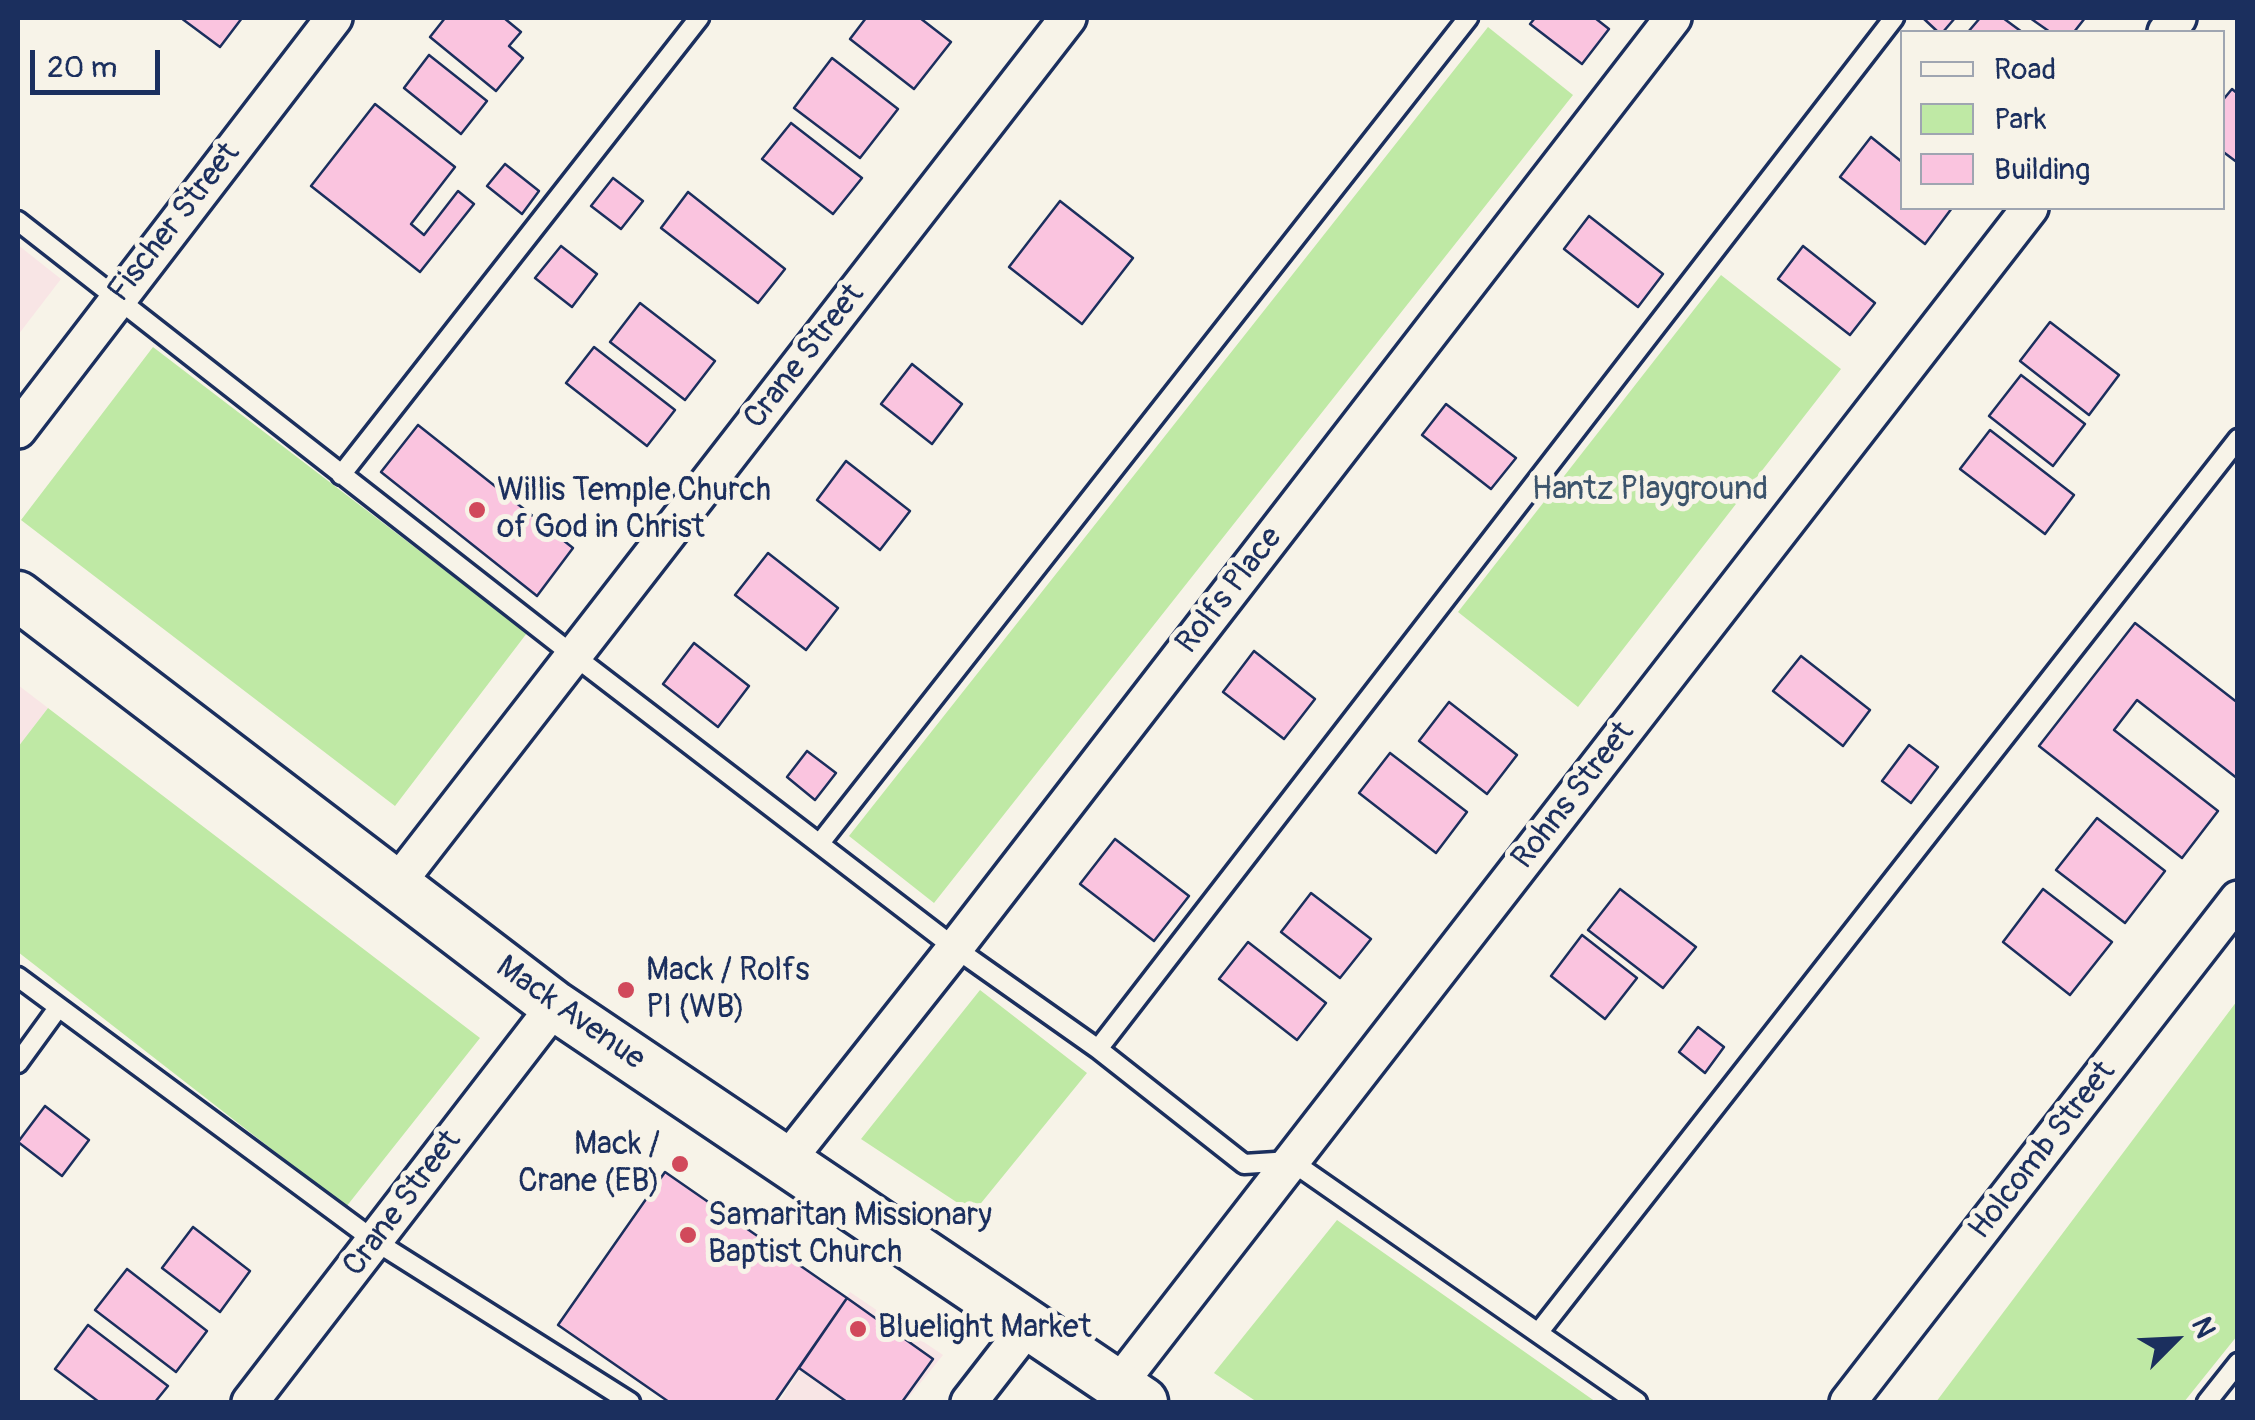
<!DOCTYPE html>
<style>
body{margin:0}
#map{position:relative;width:2255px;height:1420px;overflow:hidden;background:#f7f3e8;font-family:Pangolin,sans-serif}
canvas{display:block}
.frame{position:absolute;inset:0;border:20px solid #1b2f5e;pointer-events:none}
.legend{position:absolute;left:1900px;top:30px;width:325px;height:180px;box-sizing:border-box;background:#f7f3e8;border:2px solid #9fa5b1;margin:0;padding:12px 18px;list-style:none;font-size:30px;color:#1b2f5e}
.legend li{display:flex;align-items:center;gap:20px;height:50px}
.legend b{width:50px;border:2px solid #9fa5b1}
.north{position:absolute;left:2125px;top:1290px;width:100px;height:100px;-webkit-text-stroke:8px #f7f3e8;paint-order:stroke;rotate:66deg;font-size:28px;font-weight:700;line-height:40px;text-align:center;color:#1b2f5e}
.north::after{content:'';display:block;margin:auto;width:35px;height:45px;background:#1b2f5e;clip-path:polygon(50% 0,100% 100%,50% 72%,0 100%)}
.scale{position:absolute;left:30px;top:50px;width:130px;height:45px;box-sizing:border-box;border:5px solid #1b2f5e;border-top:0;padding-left:12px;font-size:30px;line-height:35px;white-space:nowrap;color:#1b2f5e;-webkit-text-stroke:8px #f7f3e8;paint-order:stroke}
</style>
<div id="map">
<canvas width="2255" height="1420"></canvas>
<div class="frame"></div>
<ul class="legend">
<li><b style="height:12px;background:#f7f3e8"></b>Road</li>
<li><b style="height:28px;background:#bfe9a5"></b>Park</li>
<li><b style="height:28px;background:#fac4df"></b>Building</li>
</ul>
<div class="north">N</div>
<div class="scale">20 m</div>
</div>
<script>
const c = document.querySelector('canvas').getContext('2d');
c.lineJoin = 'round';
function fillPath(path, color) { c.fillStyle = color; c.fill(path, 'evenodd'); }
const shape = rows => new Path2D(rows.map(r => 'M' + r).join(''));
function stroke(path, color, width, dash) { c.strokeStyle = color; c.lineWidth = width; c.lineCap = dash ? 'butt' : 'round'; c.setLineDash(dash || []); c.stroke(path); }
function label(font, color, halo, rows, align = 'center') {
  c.font = font + ' Pangolin,sans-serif'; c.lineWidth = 10; c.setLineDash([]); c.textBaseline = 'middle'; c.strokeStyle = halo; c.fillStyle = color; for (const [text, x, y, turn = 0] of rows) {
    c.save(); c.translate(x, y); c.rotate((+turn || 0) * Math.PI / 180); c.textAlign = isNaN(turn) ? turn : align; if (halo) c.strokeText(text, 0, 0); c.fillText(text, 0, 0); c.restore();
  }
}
fillPath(shape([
 [18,245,61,279,18,335],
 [18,685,48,708,18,747],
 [850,1292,943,1355,905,1402,779,1402]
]), '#f8e5e5');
fillPath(shape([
 [1488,27,1573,95,934,903,849,836],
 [1721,275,1841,369,1578,707,1458,612],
 [153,347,527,633,395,806,21,520],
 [48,708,480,1038,346,1207,18,952,18,747],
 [980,990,1087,1073,973,1213,861,1139],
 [2237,1001,2237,1336,2184,1402,1936,1402],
 [1337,1220,1596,1402,1257,1402,1214,1373]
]), '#bfe9a5');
const building = shape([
 [181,18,242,18,220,47,181,18],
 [445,18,504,18,521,32,509,46,523,58,496,91,430,37,445,18],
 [866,18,920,18,951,42,914,89,850,39,866,18],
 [1535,18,1595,18,1609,29,1582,64,1530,24,1535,18],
 [1923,18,1955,18,1943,32,1938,32,1923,18],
 [1980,18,2003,18,2022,32,1968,32,1980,18],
 [2030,18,2085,18,2074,32,2050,32,2030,18],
 [429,55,487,101,461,134,404,88,429,55],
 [832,58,898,109,860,158,794,108,832,58],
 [2232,89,2238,94,2238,163,2222,151,2222,101,2232,89],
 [375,104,455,167,411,224,424,235,458,191,474,204,420,272,311,186,375,104],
 [791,123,862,178,833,214,762,159,791,123],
 [1871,137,1902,162,1902,208,1952,208,1925,244,1840,177,1871,137],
 [505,164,539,191,522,214,487,186,505,164],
 [613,178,643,201,621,229,591,206,613,178],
 [688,192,785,269,758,303,661,228,688,192],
 [1060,201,1133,258,1082,324,1009,267,1060,201],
 [1589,216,1663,274,1638,307,1564,249,1589,216],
 [561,246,597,274,572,307,535,278,561,246],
 [1803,246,1875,303,1850,335,1778,279,1803,246],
 [640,303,715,361,685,400,610,342,640,303],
 [2050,322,2119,375,2089,415,2020,361,2050,322],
 [594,347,675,410,647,446,566,383,594,347],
 [912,364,962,404,932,444,881,404,912,364],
 [2021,375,2085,424,2053,466,1989,416,2021,375],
 [1446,404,1516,458,1491,489,1422,435,1446,404],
 [418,425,573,548,537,596,381,472,418,425],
 [1990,430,2074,495,2045,534,1960,469,1990,430],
 [846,461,910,511,880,550,817,500,846,461],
 [768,553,838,608,806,650,735,595,768,553],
 [2135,623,2238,703,2238,779,2137,700,2114,730,2218,811,2182,858,2039,746,2135,623],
 [694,643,749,686,718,727,663,684,694,643],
 [1254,651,1315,699,1284,739,1223,692,1254,651],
 [1801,656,1870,710,1843,746,1773,691,1801,656],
 [1449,702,1517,755,1487,794,1419,741,1449,702],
 [1909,745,1938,767,1911,803,1882,781,1909,745],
 [807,751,836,773,815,800,787,777,807,751],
 [1390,753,1467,812,1436,853,1359,793,1390,753],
 [2097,818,2165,871,2125,923,2056,870,2097,818],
 [1115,839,1189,896,1154,941,1080,884,1115,839],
 [1620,889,1696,947,1663,988,1588,930,1620,889],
 [2043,889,2112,942,2070,995,2003,942,2043,889],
 [1311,893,1371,939,1340,978,1281,932,1311,893],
 [1582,935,1637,978,1605,1019,1551,976,1582,935],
 [1248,942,1326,1003,1297,1040,1219,979,1248,942],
 [1698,1027,1724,1047,1705,1073,1679,1052,1698,1027],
 [45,1106,89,1140,62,1176,18,1142,45,1106],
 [665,1172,847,1298,775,1402,669,1402,558,1325,665,1172],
 [193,1227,250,1271,220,1312,162,1268,193,1227],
 [127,1269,207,1331,176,1372,95,1310,127,1269],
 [847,1298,933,1359,902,1402,847,1402,799,1368,847,1298],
 [88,1325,168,1386,155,1402,99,1402,55,1369,88,1325]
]);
fillPath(building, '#fac4df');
stroke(building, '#1b2f5e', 2.5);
const lane = shape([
 [18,221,573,655,955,948,1098,1049,1244,1164,1291,1161,1637,1402],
 [341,475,699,18],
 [820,843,1468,18],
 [18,977,375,1241,630,1402],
 [1098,1049,1894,18],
 [18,1063,58,1008],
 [1538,1333,2238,439],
 [2207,1402,2238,1363]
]);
const street = shape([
 [2166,32,2178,18],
 [18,430,334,18],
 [395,886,1068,18],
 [785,1163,955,948,1673,18],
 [1117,1386,2030,208],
 [250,1402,555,1006],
 [969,1402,1028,1326],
 [1848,1402,2238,899]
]);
const secondary = shape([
 [18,596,555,1006,1143,1402]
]);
stroke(lane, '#1b2f5e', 25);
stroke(street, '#1b2f5e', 42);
stroke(secondary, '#1b2f5e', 55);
stroke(lane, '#f7f3e8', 18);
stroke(street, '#f7f3e8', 35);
stroke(secondary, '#f7f3e8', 48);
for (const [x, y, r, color] of [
 [477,510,10,"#d1495b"],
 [626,990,10,"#d1495b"],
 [680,1164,10,"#d1495b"],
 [688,1235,10,"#d1495b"],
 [858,1329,10,"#d1495b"]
]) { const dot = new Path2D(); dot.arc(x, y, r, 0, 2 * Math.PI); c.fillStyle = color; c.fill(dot); stroke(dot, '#f7f3e8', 4); }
label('32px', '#1b2f5e', '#f7f3e8', [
 ["Fischer Street",175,223,-52],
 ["Crane Street",805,357,-52],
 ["Rolfs Place",1230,591,-52],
 ["Rohns Street",1574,796,-52],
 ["Mack Avenue",570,1014,35],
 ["Holcomb Street",2043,1151,-52],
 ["Crane Street",403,1204,-53]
]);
label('32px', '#3c546c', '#f7f3e8', [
 ["Hantz Playground",1650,491]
]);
label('32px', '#1b2f5e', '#f7f3e8', [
 ["Willis Temple Church",497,492],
 ["of God in Christ",497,529],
 ["Mack / Rolfs",646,972],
 ["Pl (WB)",646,1009],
 ["Mack /",660,1146,"right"],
 ["Crane (EB)",660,1183,"right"],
 ["Samaritan Missionary",708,1217],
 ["Baptist Church",708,1254],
 ["Bluelight Market",878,1329]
], 'left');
</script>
